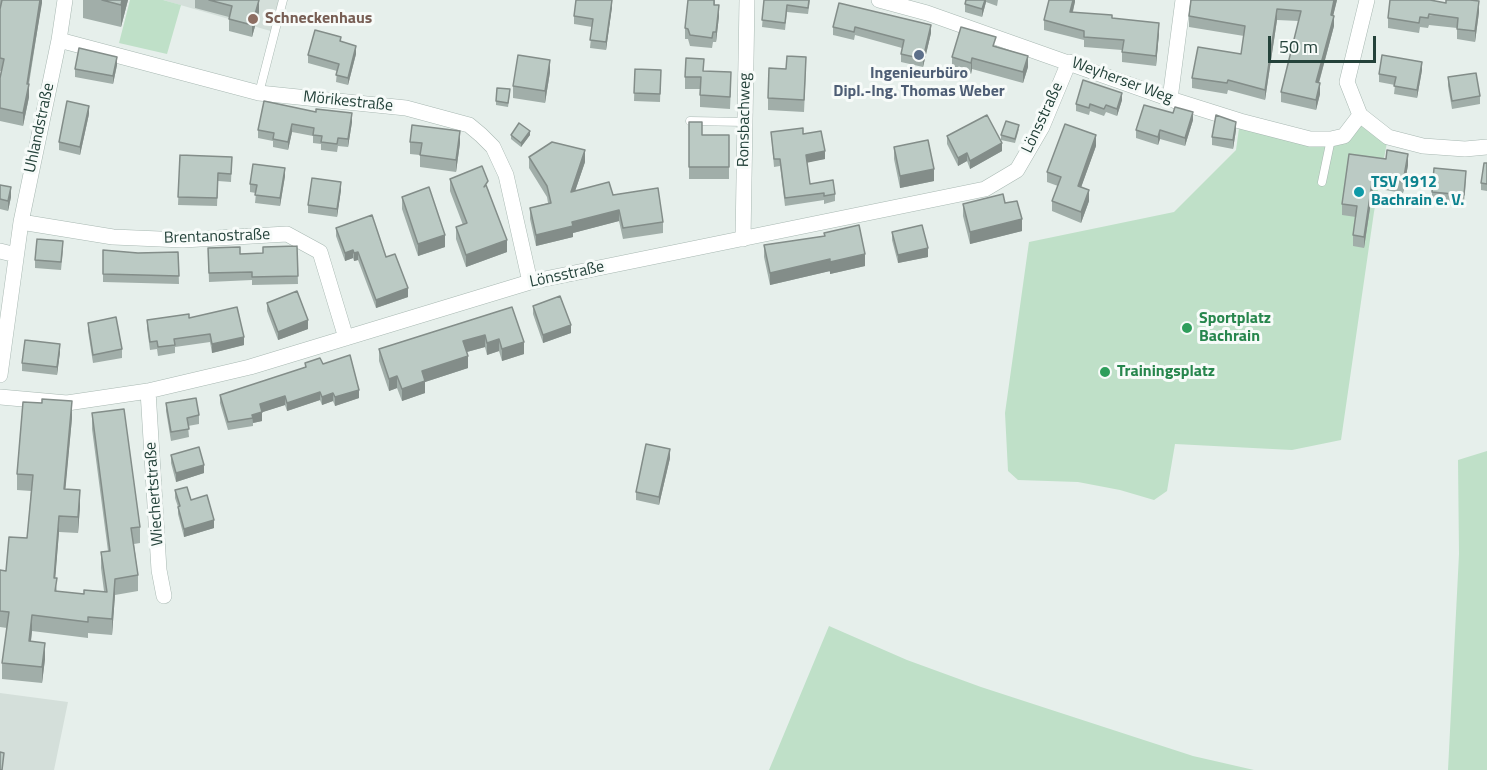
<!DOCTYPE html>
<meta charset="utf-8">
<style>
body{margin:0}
#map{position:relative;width:1487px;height:770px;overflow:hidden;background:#e6efeb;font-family:"Titillium Web",sans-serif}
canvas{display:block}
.scale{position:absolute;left:1268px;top:36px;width:108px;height:27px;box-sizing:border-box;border:3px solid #24423a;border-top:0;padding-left:8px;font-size:18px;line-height:21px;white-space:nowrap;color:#24423a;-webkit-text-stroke:4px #f7fbf9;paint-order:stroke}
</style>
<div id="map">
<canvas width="1487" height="770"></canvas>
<div class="scale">50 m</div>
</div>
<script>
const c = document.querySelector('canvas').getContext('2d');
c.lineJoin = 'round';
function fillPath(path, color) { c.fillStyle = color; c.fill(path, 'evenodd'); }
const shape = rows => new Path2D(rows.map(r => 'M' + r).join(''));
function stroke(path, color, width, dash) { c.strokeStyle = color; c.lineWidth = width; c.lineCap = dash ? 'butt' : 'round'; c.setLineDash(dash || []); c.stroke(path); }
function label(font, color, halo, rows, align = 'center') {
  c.font = font + ' "Titillium Web",sans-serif'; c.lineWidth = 6; c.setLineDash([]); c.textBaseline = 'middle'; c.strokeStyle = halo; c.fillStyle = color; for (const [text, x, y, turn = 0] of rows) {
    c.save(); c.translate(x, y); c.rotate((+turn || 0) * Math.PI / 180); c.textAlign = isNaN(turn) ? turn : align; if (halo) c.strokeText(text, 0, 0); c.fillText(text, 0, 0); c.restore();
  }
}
fillPath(shape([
 [163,0,283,0,274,32],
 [0,693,68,702,54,770,0,770]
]), '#d4dfda');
fillPath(shape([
 [130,0,163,0,181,5,167,54,119,43],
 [1360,115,1388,137,1374,212,1341,440,1292,450,1175,444,1167,491,1154,500,1120,490,1078,482,1018,480,1008,471,1005,413,1029,242,1174,212,1236,150,1240,121,1331,139],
 [1487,451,1487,770,1448,770,1459,554,1458,460],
 [829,626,907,660,981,687,1193,756,1254,770,769,770]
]), '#bfe0c8');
const service = shape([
 [259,93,283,0],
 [690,121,745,122],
 [1322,182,1331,139]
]);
const minor = shape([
 [879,0,927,13,1170,99,1240,121,1310,139,1331,139,1344,136,1360,115],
 [1367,0,1347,82,1360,115,1388,137,1423,146,1465,149,1487,147],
 [59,40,259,93,406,108,469,125,481,135,493,147,506,175,530,282],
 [1170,99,1183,0],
 [21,222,113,237,183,240,287,234,320,252,346,338],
 [743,239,747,0],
 [0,251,16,255],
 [0,375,21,222,59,40,65,0],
 [148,391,159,570,164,596],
 [0,397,67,403,148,391,250,367,530,282,985,189,1017,170,1042,127,1069,62]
]);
stroke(service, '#a8b8b2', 9);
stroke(minor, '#a8b8b2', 16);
stroke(service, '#fff', 8);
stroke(minor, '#fff', 15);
fillPath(shape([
 [0,0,42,0,29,84,29,97,23,126,0,121,0,78,1,71,0,71],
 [83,0,128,0,121,27,83,18],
 [195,0,259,0,259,12,252,37,229,31,229,17,195,8],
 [684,0,715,0,715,5,719,16,716,42,713,42,712,48,690,46,688,39,685,39,685,28,688,0],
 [764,0,810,0,808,14,787,12,785,30,762,27],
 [966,0,998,0,997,6,986,2,982,17,965,12,965,4],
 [1075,0,1073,12,1112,18,1159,33,1156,66,1122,62,1122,50,1084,47,1084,40,1044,30,1044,20],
 [1191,0,1337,0,1333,15,1334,26,1319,83,1320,94,1316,110,1281,102,1281,92,1299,21,1277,20,1265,100,1228,90,1227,94,1192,88,1192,78,1241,54,1244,36,1189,27,1189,16],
 [839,3,931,33,923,67,901,62,901,54,902,48,855,35,854,40,833,35,833,27],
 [612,7,606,50,590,48,592,27,574,24,574,16],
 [1479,12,1475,42,1457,39,1457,28,1429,25,1428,28,1420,27,1419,33,1388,28,1388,18],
 [341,42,356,54,348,85,336,82,337,71,308,63,308,55],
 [996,46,1028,67,1023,83,972,69,971,74,952,68,952,57],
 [117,65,113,84,75,77,75,69],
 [635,69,661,70,660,102,634,101],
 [806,69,804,112,768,110,768,98],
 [1422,70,1417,98,1394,94,1395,85,1379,82,1379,74],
 [704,71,731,84,730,109,700,107,700,89,685,89,685,77],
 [550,72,545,103,513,98,513,86],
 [1448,77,1480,96,1480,104,1452,109,1448,86],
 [510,93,508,107,496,105,496,101],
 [1122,100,1117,116,1106,112,1104,116,1090,111,1089,115,1076,111,1076,104],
 [264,101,352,122,348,147,338,146,337,152,321,150,321,144,313,143,313,136,292,132,288,150,273,147,273,141,258,138,258,130],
 [89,114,80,155,59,150,59,142],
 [1193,120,1185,146,1160,139,1158,145,1136,138,1136,130],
 [689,122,702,135,729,135,729,179,689,179],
 [1019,129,1015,143,1001,140,1001,135],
 [1236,130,1233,149,1212,145,1212,137],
 [771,132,803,134,825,159,807,162,810,184,835,194,835,201,824,204,824,200,785,206,780,166,774,167],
 [511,135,530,135,521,147,511,139],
 [947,136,1002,151,970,169,967,161,958,166,947,144],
 [410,142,460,143,456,172,420,167,420,155,410,154],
 [1096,146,1081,187,1089,201,1081,223,1052,211,1052,201,1058,186,1047,182,1047,172],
 [894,147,934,181,900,188,894,159],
 [1349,154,1408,165,1403,193,1373,188,1364,248,1353,246,1353,235,1356,217,1342,215,1342,204],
 [180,155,232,157,231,182,218,181,217,206,178,205],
 [529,157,585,162,575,191,613,195,663,222,663,233,623,239,619,221,573,233,573,237,536,246,530,219,530,208,548,203,547,197,529,168],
 [1487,163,1487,191,1481,190,1481,183],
 [0,173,0,185,11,197,8,211,0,209],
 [285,176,280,206,255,203,256,193,250,192,250,184],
 [450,179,488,189,507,252,466,267,456,239,456,227,463,225,450,191],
 [1466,179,1464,203,1432,201,1432,192],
 [341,190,337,217,308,213,308,205],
 [402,197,445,247,418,256,402,209],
 [1005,203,1022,231,970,244,963,216,963,204],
 [336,228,386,257,408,297,376,308,358,260,354,261,353,258,345,261,336,236],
 [892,232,928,257,898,263,892,240],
 [824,233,865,266,830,274,830,271,770,285,764,257,764,245,824,236],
 [297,246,298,284,252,285,252,280,209,282,208,248,240,254,263,253],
 [63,250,61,270,35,268,35,260],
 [103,250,138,253,178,252,179,284,103,282],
 [267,303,308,329,278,340,267,311],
 [533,306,571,333,543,343,533,314],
 [512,307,524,354,502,361,499,351,487,355,485,347,467,352,468,368,425,382,425,393,402,401,397,388,389,391,379,361,379,349],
 [189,318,244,345,212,353,210,342,175,347,175,353,158,356,157,349,150,350,147,328,147,320],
 [88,323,122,349,122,358,93,363,88,331],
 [60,352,57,375,22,371,22,363],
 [305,363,323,364,359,398,335,406,333,401,322,405,320,400,287,411,285,405,262,412,262,421,253,423,253,426,228,430,220,403,220,395,305,368],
 [166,403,199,415,199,424,188,426,189,437,171,441,166,411],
 [92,413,140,527,140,543,134,544,138,575,138,591,115,595,112,635,88,633,88,638,32,631,31,641,45,659,42,683,2,679,2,663,7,628,0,627,0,570,6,571,27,538,31,491,17,490,17,474,72,418,65,489,80,506,78,533,59,532,55,578,57,592,84,594,104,591,101,568,101,552,108,551,92,429],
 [171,455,204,473,176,482,171,463],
 [670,458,659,505,636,500,636,492],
 [175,490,191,500,214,528,184,537,178,514,178,507,175,498]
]), '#a1aea9');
fillPath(shape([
 [40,0,42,0,42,3,27,91,29,84,29,97,23,126,23,113,27,84],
 [122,0,128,0,121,27,121,5],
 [259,0,259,12,252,37,252,25],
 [612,0,612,7,606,50,606,42],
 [985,0,986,0,986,2,982,17,982,9],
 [1073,0,1075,0,1075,2,1070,22,1070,12],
 [1334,0,1337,0,1331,25,1331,15],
 [1479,1,1479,12,1475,42,1475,31],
 [719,5,719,16,716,42,716,32],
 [1277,9,1277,20,1265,100,1265,90],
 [1334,16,1334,26,1316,93,1316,82],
 [1159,23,1159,33,1156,66,1156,56],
 [931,25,931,33,923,67,923,59],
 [356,46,356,54,348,85,348,78],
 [1028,56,1028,67,1023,83,1023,72],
 [117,57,117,65,113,84,113,76],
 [972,58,972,69,971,74,971,63],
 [550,60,550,72,545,103,545,91],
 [1422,62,1422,70,1417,98,1417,90],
 [1320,83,1320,94,1316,110,1316,100],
 [1122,93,1122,100,1117,116,1117,109],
 [89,106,89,114,80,155,80,147],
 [1193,112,1193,120,1185,146,1185,138],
 [352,113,352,122,348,147,348,139],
 [1236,122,1236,130,1233,149,1233,140],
 [292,124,292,132,288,150,288,142],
 [1160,130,1160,139,1158,145,1158,137],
 [460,131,460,143,456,172,456,160],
 [530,131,530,135,521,147,521,143],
 [1096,135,1096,146,1078,196,1078,186],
 [1002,143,1002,151,970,169,970,161],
 [585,150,585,162,571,203,571,192],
 [825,151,825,159,806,163,806,155],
 [967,153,967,161,958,166,958,158],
 [1408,154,1408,165,1403,193,1403,182],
 [285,168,285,176,280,206,280,198],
 [934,169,934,181,900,188,900,176],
 [1373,176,1373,188,1364,248,1364,237],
 [341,182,341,190,337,217,337,209],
 [11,187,11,197,8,211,8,201],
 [1089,190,1089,201,1081,223,1081,212],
 [619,210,619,221,573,233,573,237,536,246,536,235,572,222],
 [1022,219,1022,231,970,244,970,232],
 [445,235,445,247,418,256,418,244],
 [507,240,507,252,466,267,466,255],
 [928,248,928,257,898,263,898,255],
 [353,250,353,258,345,261,345,253],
 [358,252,358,260,354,261,354,253],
 [865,254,865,266,830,274,830,262],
 [830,259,830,271,770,285,770,273],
 [408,288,408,297,376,308,376,300],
 [308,320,308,329,278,340,278,332],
 [571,325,571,333,543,343,543,335],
 [485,335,485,347,463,353,463,341],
 [244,337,244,345,212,353,212,344],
 [499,339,499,351,487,355,487,343],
 [524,342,524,354,502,361,502,349],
 [60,344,60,352,57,375,57,367],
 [468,356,468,368,425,382,425,393,402,401,402,389,422,371],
 [397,376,397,388,389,391,389,379],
 [359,390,359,398,335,406,335,397],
 [320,392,320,400,287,411,287,403],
 [333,393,333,401,322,405,322,397],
 [285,396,285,405,260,413,260,404],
 [72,401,72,418,64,505,64,489],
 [262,412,262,421,253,423,252,415],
 [670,449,670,458,659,505,659,497],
 [204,465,204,473,176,482,176,473],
 [80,490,80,506,78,533,78,517],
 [59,516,59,532,54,594,54,578],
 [214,520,214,528,184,537,184,529],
 [115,579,115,595,112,635,112,619],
 [32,615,32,631,29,657,29,641],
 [45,643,45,659,42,683,42,667]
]), '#838d89');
const building = shape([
 [2,0,40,0,27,84,29,84,23,113,0,108,0,78,4,59,0,58,0,9,2,0],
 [102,0,122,0,121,5,102,0],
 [209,0,259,0,252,25,229,19,232,6,209,0],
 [576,0,612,0,606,42,590,40,593,19,574,16,576,0],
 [688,0,714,0,714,5,719,5,716,32,713,32,712,38,690,35,688,29,685,28,688,0],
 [764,0,809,0,808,8,787,5,785,23,762,20,764,0],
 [966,0,985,0,982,9,965,4,966,0],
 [1049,0,1073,0,1070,12,1112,15,1112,18,1159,23,1156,56,1122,52,1124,40,1084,37,1084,31,1044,20,1049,0],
 [1191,0,1334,0,1331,15,1334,16,1316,82,1320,83,1316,100,1281,92,1301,11,1277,9,1265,90,1228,80,1227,83,1192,78,1198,47,1241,54,1245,26,1189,16,1191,0],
 [1390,0,1430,0,1446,3,1446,0,1470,0,1479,1,1475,31,1457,29,1458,18,1429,14,1428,18,1420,17,1419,23,1388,18,1390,0],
 [839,3,931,25,923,59,901,54,904,40,855,27,854,32,833,27,839,3],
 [961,27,996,37,993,46,1028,56,1023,72,972,58,971,63,952,57,961,27],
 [315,30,341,37,340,41,356,46,348,78,336,75,339,64,308,55,315,30],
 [79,48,117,57,113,76,75,69,79,48],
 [518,55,550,60,545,91,513,86,518,55],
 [1382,55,1422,62,1417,90,1394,86,1396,77,1379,74,1382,55],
 [787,56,806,57,804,100,768,98,769,68,786,69,787,56],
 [686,58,704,59,703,71,731,72,730,97,700,95,701,77,685,77,686,58],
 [635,69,661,70,660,94,634,93,635,69],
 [1476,73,1480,96,1452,101,1448,77,1476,73],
 [1083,80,1122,93,1117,109,1106,105,1104,109,1090,104,1089,108,1076,104,1083,80],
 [497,88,510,89,508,103,496,101,497,88],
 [67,101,89,106,80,147,59,142,67,101],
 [264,101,316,112,316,109,352,113,348,139,338,138,337,144,321,142,322,136,313,135,314,128,292,124,288,142,273,139,274,133,258,130,264,101],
 [1144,105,1173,113,1175,107,1193,112,1185,138,1160,130,1158,137,1136,130,1144,105],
 [987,115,1002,143,970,161,967,153,958,158,947,136,987,115],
 [1216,115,1236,122,1233,140,1212,137,1216,115],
 [1006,121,1019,125,1015,139,1001,135,1006,121],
 [689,122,702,122,702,135,729,135,729,167,689,167,689,122],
 [519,123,530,131,521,143,511,135,519,123],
 [1065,124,1096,135,1078,186,1089,190,1081,212,1052,201,1061,177,1047,172,1065,124],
 [412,125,460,131,456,160,420,155,422,143,410,142,412,125],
 [803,128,803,134,821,131,825,151,806,155,810,184,833,180,835,194,824,196,824,193,785,198,780,159,774,159,771,132,803,128],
 [928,140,934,169,900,176,894,147,928,140],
 [552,142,585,150,571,192,609,182,613,195,658,188,663,222,623,228,619,210,572,222,573,226,536,235,530,208,551,203,547,186,529,157,552,142],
 [1387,150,1408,154,1403,182,1373,176,1364,237,1353,235,1357,206,1342,204,1349,154,1386,159,1387,150],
 [180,155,232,157,231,174,218,173,217,198,178,197,180,155],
 [1484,163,1487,163,1487,184,1481,183,1484,163],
 [253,164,285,168,280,198,255,195,257,185,250,184,253,164],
 [482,166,488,181,484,187,486,185,507,240,466,255,456,227,467,223,450,179,482,166],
 [1434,168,1466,171,1464,195,1432,192,1434,168],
 [312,178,341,182,337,209,308,205,312,178],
 [0,185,11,187,8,201,0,199,0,185],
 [429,187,445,235,418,244,402,197,429,187],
 [1003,194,1005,203,1017,201,1022,219,970,232,963,204,1003,194],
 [372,215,386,257,395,254,408,288,376,300,358,252,354,253,353,250,345,253,336,228,372,215],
 [859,225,865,254,830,262,830,259,770,273,764,245,825,236,824,233,859,225],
 [922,225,928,248,898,255,892,232,922,225],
 [37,239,63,241,61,262,35,260,37,239],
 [297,246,298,276,252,277,252,272,209,273,208,248,240,247,240,254,263,253,263,247,297,246],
 [103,250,138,253,178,252,179,276,103,274,103,250],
 [297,291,308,320,278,332,267,303,297,291],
 [560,296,571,325,543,335,533,306,560,296],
 [237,307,244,337,212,344,210,334,174,339,175,345,158,347,157,341,150,342,147,320,189,314,189,318,237,307],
 [512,307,524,342,502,349,499,339,487,343,485,335,463,341,468,356,422,371,425,381,402,389,397,376,389,379,379,349,512,307],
 [116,317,122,349,93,355,88,323,116,317],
 [25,340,60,344,57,367,22,363,25,340],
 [350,355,359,390,335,397,333,393,322,397,320,392,287,403,285,396,260,404,262,412,252,415,253,418,228,422,220,395,306,367,305,363,320,358,323,364,350,355],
 [196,398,199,415,187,418,189,429,171,432,166,403,196,398],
 [42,399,72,401,64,489,80,490,78,517,59,516,54,578,57,578,55,591,84,594,84,590,107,592,101,552,110,551,92,413,124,409,140,527,131,528,138,575,115,579,112,619,88,617,88,622,32,615,29,641,45,643,42,667,2,663,9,612,0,611,0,570,6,571,9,537,27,538,33,475,17,474,23,402,42,403,42,399],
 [646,444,670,449,659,497,636,492,646,444],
 [199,447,204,465,176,473,171,455,199,447],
 [187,487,191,500,207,495,214,520,184,529,178,507,180,506,175,490,187,487],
 [0,752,4,753,2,770,0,770,0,752]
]);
fillPath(building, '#bbcac4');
stroke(building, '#838d89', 1.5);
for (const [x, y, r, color] of [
 [253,19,6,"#8d6e63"],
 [919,55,6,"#5c6f8a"],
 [1359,192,6,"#0f9aa8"],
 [1187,328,6,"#2e9e5b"],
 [1105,372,6,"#2e9e5b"]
]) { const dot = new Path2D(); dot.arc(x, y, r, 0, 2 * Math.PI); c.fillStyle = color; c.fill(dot); stroke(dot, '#f7fbf9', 2); }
label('bold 16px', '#785e54', '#f7fbf9', [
 ["Schneckenhaus",265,19]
], 'left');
label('bold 16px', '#4e5e75', '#f7fbf9', [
 ["Ingenieurbüro",919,74],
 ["Dipl.-Ing. Thomas Weber",919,92]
]);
label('16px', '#24423a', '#f7fbf9', [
 ["Weyherser Weg",1122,81,20],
 ["Mörikestraße",348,102,6],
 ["Lönsstraße",1043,118,-65],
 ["Ronsbachweg",745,120,-89],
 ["Uhlandstraße",40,128,-78],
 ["Brentanostraße",217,237,-2],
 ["Lönsstraße",567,275,-12],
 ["Wiechertstraße",155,494,-94]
]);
label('bold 16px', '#0d838f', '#f7fbf9', [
 ["TSV 1912",1371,183],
 ["Bachrain e. V.",1371,201]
], 'left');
label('bold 16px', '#27864d', '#f7fbf9', [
 ["Sportplatz",1199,319],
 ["Bachrain",1199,337],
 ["Trainingsplatz",1117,372]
], 'left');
</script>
